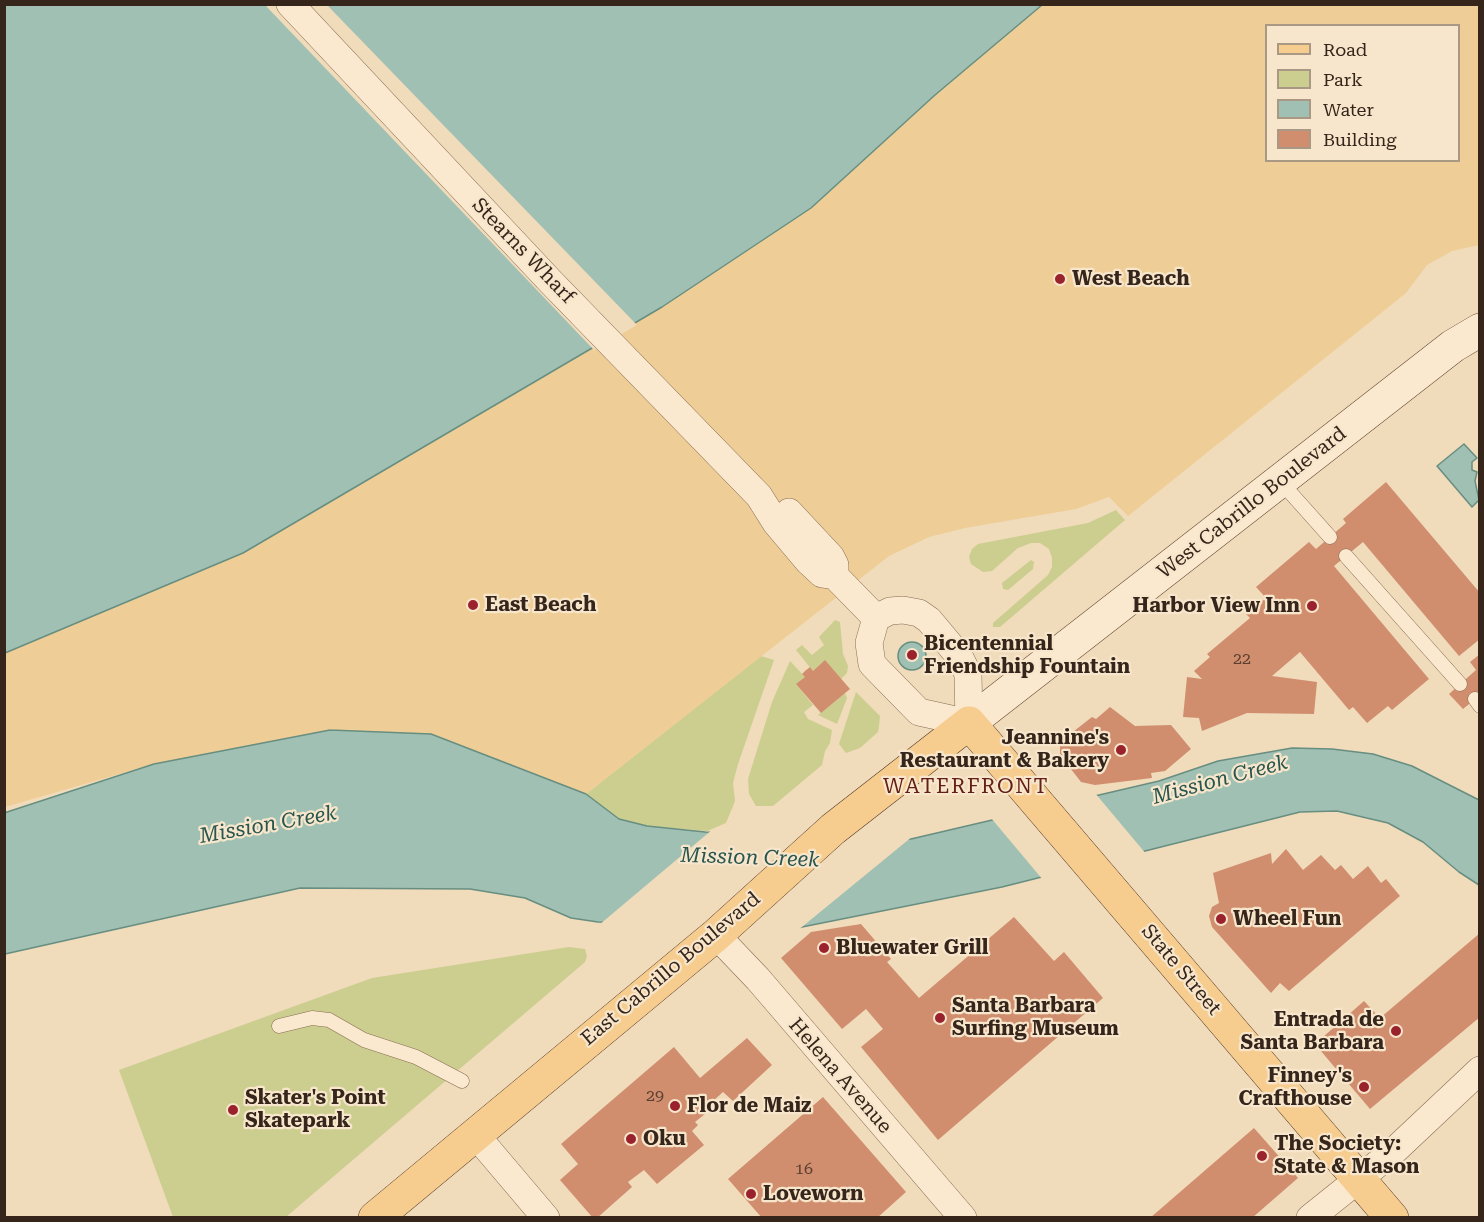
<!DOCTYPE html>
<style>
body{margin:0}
#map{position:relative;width:1484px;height:1222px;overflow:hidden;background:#f0dbbb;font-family:"Roboto Serif",serif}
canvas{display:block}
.frame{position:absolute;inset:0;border:6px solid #35251a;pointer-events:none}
.legend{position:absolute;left:1265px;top:24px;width:195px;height:138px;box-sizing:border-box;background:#f7e6cb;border:2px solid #a99984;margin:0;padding:8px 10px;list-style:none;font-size:18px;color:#35251a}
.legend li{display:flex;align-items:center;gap:12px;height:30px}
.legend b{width:30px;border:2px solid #a99984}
</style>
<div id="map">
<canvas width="1484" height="1222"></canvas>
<div class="frame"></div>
<ul class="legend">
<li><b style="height:8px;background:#f6cd8f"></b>Road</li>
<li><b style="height:16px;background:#ccce8f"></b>Park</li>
<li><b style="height:16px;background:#a0c0b3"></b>Water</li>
<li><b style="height:16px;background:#d08e6f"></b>Building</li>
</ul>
</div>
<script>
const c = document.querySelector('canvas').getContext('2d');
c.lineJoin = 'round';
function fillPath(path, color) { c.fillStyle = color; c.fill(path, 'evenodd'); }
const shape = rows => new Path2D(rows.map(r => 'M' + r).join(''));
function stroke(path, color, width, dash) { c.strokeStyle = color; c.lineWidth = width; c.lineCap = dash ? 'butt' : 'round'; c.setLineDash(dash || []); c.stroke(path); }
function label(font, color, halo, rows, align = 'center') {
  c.font = font + ' "Roboto Serif",serif'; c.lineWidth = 4.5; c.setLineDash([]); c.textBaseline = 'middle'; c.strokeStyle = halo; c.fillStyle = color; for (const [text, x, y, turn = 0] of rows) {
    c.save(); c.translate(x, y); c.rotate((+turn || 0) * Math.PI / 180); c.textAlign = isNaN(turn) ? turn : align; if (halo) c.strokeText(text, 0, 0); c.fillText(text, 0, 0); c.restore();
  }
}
fillPath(shape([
 [1116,510,1125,520,1000,627,993,627,993,623,1048,575,1052,567,1052,558,1049,549,1040,543,1031,543,1018,548,992,571,983,572,971,564,969,557,972,549,978,544,1088,523],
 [1031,560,1034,562,1033,569,1008,590,1003,589,1002,583],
 [835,620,840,622,843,654,848,666,847,673,841,679,825,661,813,671,796,650,802,645,812,655,824,645,819,637],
 [761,656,774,660,738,764,733,783,735,801,726,823,707,831,647,826,619,819,586,794],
 [790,661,805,677,797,685,813,705,804,712,808,719,832,730,830,743,825,751,822,765,773,806,756,806,749,794,748,779,772,702],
 [856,692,880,716,879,726,878,732,860,748,846,753,839,744],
 [845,693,847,698,837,724,818,715],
 [569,947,585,949,587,956,585,962,286,1217,173,1217,119,1070,372,978]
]), '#ccce8f');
fillPath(shape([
 [1042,5,1479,5,1479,245,1452,251,1427,265,1406,293,1128,516,1109,497,1076,509,965,528,929,537,889,556,586,794,431,734,330,730,154,764,5,807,5,653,243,553,662,307,811,208,935,95],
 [1266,26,1458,26,1458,160,1266,160]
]), '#eece96');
const water = shape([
 [5,5,1042,5,935,95,811,208,662,307,243,553,5,653,5,5],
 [1464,444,1477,458,1472,462,1472,470,1477,472,1475,481,1479,500,1472,507,1437,466,1464,444],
 '898 656a14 14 0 1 1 28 0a14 14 0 1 1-28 0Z',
 [330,730,431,734,586,794,619,819,647,826,705,832,911,839,1159,781,1218,761,1292,748,1332,749,1373,754,1412,766,1479,800,1479,885,1459,872,1423,842,1388,823,1337,811,1300,812,1002,887,797,928,598,922,571,918,525,898,470,889,300,888,5,954,4,813,154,764,330,730]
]);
fillPath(water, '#a0c0b3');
stroke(water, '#678e80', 1.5);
fillPath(shape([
 [265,5,327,5,637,325,594,350],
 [1095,793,1147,855,1043,880,991,818],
 [713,829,911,836,913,836,797,931,599,925]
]), '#f0dbbb');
fillPath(shape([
 [1386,482,1480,593,1480,639,1459,656,1363,542,1334,566,1429,679,1392,710,1388,706,1367,723,1353,707,1349,710,1300,652,1272,676,1317,682,1314,714,1247,713,1202,731,1199,718,1183,717,1187,677,1202,679,1194,671,1210,657,1207,654,1250,618,1246,614,1266,598,1256,587,1309,542,1316,549,1346,523,1343,519],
 [1480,654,1480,695,1463,709,1449,694,1476,670,1470,662],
 [825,660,850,689,821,713,796,684,805,677,802,674,805,671,810,667,813,671],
 [1110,707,1135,726,1171,725,1191,749,1165,771,1151,773,1152,778,1095,785,1081,782,1060,755,1060,742,1092,717,1096,719],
 [1286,849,1303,870,1321,855,1335,870,1341,865,1353,879,1368,866,1381,883,1386,879,1400,896,1289,991,1280,983,1271,993,1212,927,1209,916,1212,907,1219,903,1213,873,1271,853,1272,864],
 [1014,917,1054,961,1064,952,1103,998,938,1140,861,1047,883,1029,866,1009,842,1029,781,958,811,932,861,924,891,959,887,962,919,998],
 [1480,933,1480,1017,1370,1109,1315,1044,1364,1001,1380,1018],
 [747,1038,772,1065,733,1101,723,1092,712,1102,715,1106,695,1122,698,1125,692,1131,704,1145,657,1184,644,1170,628,1182,632,1187,597,1218,593,1218,560,1180,578,1164,561,1144,674,1047,700,1078],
 [823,1097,906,1192,877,1218,762,1218,728,1179],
 [1254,1128,1298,1178,1252,1218,1150,1218]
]), '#d08e6f');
const lane = shape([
 [1280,481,1330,537],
 [1346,556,1460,684],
 [1475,699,1480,706],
 [279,1026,312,1018,329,1020,364,1040,416,1057,462,1081]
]);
const street = shape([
 [290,4,550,281,759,496,776,523,808,561,822,574,835,576,876,618],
 [789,512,831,557,835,565,835,576],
 [903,610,919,613,929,620,959,656,968,674,969,723,919,712,872,664,869,643,876,618,890,611,903,610],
 [716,935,758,979,963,1218],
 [474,1133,546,1218],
 [1310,1218,1395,1150,1480,1070]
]);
const secondary = shape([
 [969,723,1453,346,1480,330]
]);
const primary = shape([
 [375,1218,716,935,833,829,969,723,1392,1218]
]);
stroke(lane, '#876b54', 15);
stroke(street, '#876b54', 28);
stroke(secondary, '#694c38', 34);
stroke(primary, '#543929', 34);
stroke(lane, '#fae9ce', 14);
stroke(street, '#fae9ce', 27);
stroke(secondary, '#fae9ce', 33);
stroke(primary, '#f6cd8f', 33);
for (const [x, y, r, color] of [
 [1060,279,6,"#99222d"],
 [473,605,6,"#99222d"],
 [1312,606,6,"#99222d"],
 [912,655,6,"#99222d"],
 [1121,750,6,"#99222d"],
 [1221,919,6,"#99222d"],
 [824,948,6,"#99222d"],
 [940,1018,6,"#99222d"],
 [1396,1031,6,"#99222d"],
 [1364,1087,6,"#99222d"],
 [675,1106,6,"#99222d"],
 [233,1110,6,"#99222d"],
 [631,1139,6,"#99222d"],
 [1262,1156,6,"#99222d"],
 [751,1194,6,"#99222d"]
]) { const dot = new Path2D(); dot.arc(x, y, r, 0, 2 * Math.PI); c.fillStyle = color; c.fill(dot); stroke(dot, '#f7e6cb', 2); }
label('16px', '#5c3f2f', null, [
 ["22",1242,659],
 ["29",655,1096],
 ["16",804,1169]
]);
label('20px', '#35251a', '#f7e6cb', [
 ["Stearns Wharf",523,251,46],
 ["West Cabrillo Boulevard",1252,503,-38],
 ["East Cabrillo Boulevard",671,969,-40],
 ["State Street",1181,970,50],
 ["Helena Avenue",840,1076,49]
]);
label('bold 20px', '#35251a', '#f7e6cb', [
 ["West Beach",1072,279],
 ["East Beach",485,605],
 ["Harbor View Inn",1300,606,"right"],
 ["Bicentennial",924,644],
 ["Friendship Fountain",924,667],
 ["Jeannine's",1109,738,"right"],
 ["Restaurant & Bakery",1109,761,"right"],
 ["Wheel Fun",1233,919],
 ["Bluewater Grill",836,948],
 ["Santa Barbara",952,1006],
 ["Surfing Museum",952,1029],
 ["Entrada de",1384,1020,"right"],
 ["Santa Barbara",1384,1043,"right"],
 ["Finney's",1352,1076,"right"],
 ["Crafthouse",1352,1099,"right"],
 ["Skater's Point",245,1098],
 ["Skatepark",245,1121],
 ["Flor de Maiz",687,1106],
 ["Oku",643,1139],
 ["The Society:",1274,1144],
 ["State & Mason",1274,1167],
 ["Loveworn",763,1194]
], 'left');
label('italic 21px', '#28564f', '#f7e6cb', [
 ["Mission Creek",1220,780,-15],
 ["Mission Creek",268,825,-10],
 ["Mission Creek",750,858,2]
]);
c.letterSpacing = '1.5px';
label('21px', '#642017', '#f7e6cb', [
 ["WATERFRONT",966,787]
]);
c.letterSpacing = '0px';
</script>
